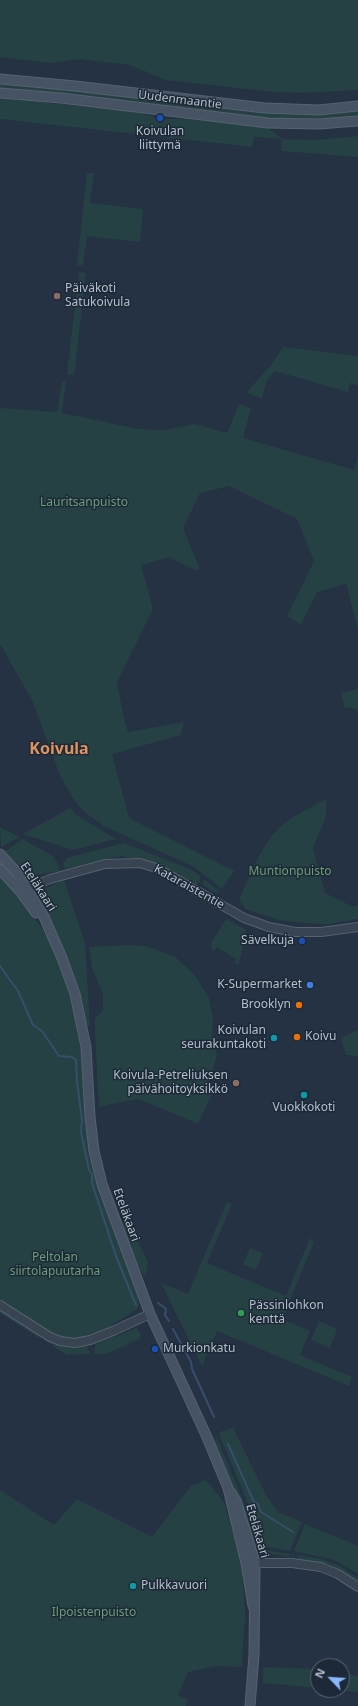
<!DOCTYPE html>
<meta charset="utf-8">
<style>
body{margin:0}
#map{position:relative;width:358px;height:1706px;overflow:hidden;background:#243243;font-family:"Noto Sans",sans-serif}
canvas{display:block}
.north{position:absolute;left:310px;top:1658px;width:40px;height:40px;box-sizing:border-box;background:#1d2937;border:1px solid #5a6573;border-radius:50%;rotate:295deg;font-size:11px;font-weight:700;line-height:16px;text-align:center;color:#b5bfcc}
.north::after{content:'';display:block;margin:auto;width:14px;height:18px;background:#88b9ff;clip-path:polygon(50% 0,100% 100%,50% 72%,0 100%)}
</style>
<div id="map">
<canvas width="358" height="1706"></canvas>
<div class="north">N</div>
</div>
<script>
const c = document.querySelector('canvas').getContext('2d');
c.lineJoin = 'round';
function fillPath(path, color) { c.fillStyle = color; c.fill(path, 'evenodd'); }
const shape = rows => new Path2D(rows.map(r => 'M' + r).join(''));
function stroke(path, color, width, dash) { c.strokeStyle = color; c.lineWidth = width; c.lineCap = dash ? 'butt' : 'round'; c.setLineDash(dash || []); c.stroke(path); }
function label(font, color, halo, rows, align = 'center') {
  c.font = font + ' "Noto Sans",sans-serif'; c.lineWidth = 3; c.setLineDash([]); c.textBaseline = 'middle'; c.strokeStyle = halo; c.fillStyle = color; for (const [text, x, y, turn = 0] of rows) {
    c.save(); c.translate(x, y); c.rotate((+turn || 0) * Math.PI / 180); c.textAlign = isNaN(turn) ? turn : align; if (halo) c.strokeText(text, 0, 0); c.fillText(text, 0, 0); c.restore();
  }
}
fillPath(shape([
 [0,0,358,0,358,90,300,93,274,92,166,80,130,65,80,59,50,63,0,57],
 [0,83,317,114,358,110,358,117,317,120,254,117,0,89],
 [0,98,129,111,156,117,156,119,186,119,267,128,283,139,316,140,358,136,358,157,281,151,282,139,254,137,252,147,0,119],
 [87,173,94,173,90,203,143,209,140,242,87,236,83,265,77,265],
 [79,272,86,273,74,375,67,374],
 [283,347,358,356,358,385,350,383,348,392,275,371,267,380,262,398,246,393,271,365],
 [62,381,66,381,62,413,139,429,164,430,195,424,227,433,239,404,251,408,243,438,354,470,358,456,358,630,346,584,317,592,301,625,287,616,314,561,297,519,229,486,200,493,183,528,199,567,197,571,169,557,141,565,153,609,117,682,124,719,128,732,184,722,181,735,112,754,129,818,234,871,222,889,194,867,104,826,87,814,77,804,61,778,32,700,0,644,0,408,57,412],
 [358,687,358,711,349,707,345,708,341,693,357,689],
 [326,799,326,816,313,848,325,893,353,907,358,905,358,919,329,924,304,923,279,920,245,909,239,899,261,852,271,837,281,826,293,817],
 [70,808,78,816,116,839,73,850,23,834],
 [0,827,19,837,1,847],
 [23,839,53,856,58,864,60,871,30,876,19,872,11,858,5,851],
 [124,843,194,871,200,876,200,882,195,884,161,866,147,861,122,856,110,858,65,869,63,864,67,858],
 [0,873,32,914,49,939,60,962,73,1006,79,1038,85,1076,85,1104,92,1154,98,1183,138,1296,139,1306,136,1310,130,1313,130,1314,106,1328,77,1339,62,1338,51,1333,0,1301],
 [204,879,220,892,216,893,203,885],
 [64,880,85,943,90,1026,86,1025,65,954,41,902,40,894,44,889],
 [226,919,245,929,246,932,239,964,234,964,236,959,217,947,214,951,211,948,211,943],
 [130,945,146,946,175,957,194,974,209,998,213,1018,212,1039,217,1055,209,1084,214,1089,198,1124,139,1099,97,1107,100,1101,98,1096,95,1028,95,1019,103,1010,103,994,92,968,89,947],
 [358,1030,358,1056,346,1055,341,1038],
 [227,1202,232,1204,207,1263,286,1296,310,1238,314,1242,282,1319,310,1331,300,1355,352,1377,349,1386,217,1331,202,1366,161,1283,188,1294],
 [127,1218,148,1262,146,1275,144,1276,138,1267,122,1231,121,1223],
 [250,1248,263,1253,256,1270,243,1264],
 [0,1310,39,1336,39,1338,0,1313],
 [319,1321,337,1329,330,1348,311,1340],
 [137,1328,141,1335,139,1339,109,1353,95,1355,94,1349,96,1344],
 [54,1345,86,1346,89,1350,90,1354,67,1355,52,1346],
 [233,1428,266,1495,278,1512,302,1522,290,1551,262,1546,256,1523,219,1434,220,1432],
 [216,1436,246,1508,260,1552,255,1548,240,1506,214,1444],
 [206,1480,224,1502,238,1549,242,1574,246,1623,244,1624,242,1667,216,1666,188,1672,178,1695,188,1700,186,1706,0,1706,0,1490,54,1525,77,1499,152,1537,191,1486],
 [305,1524,358,1546,358,1574,335,1560,294,1551],
 [264,1550,290,1554,290,1556,288,1557,264,1553],
 [292,1554,321,1559,340,1566,358,1578,358,1582,329,1564,300,1559,297,1555,292,1556],
 [263,1667,318,1669,318,1688,263,1683],
 [342,1673,358,1676,358,1692,334,1690,342,1690]
]), '#264144');
stroke(shape([
 [0,966,18,991,33,1025,42,1031,59,1056,72,1057,76,1060,77,1082,82,1120,81,1132,89,1170,92,1174,92,1183,116,1256,136,1305],
 [158,1303,166,1309,165,1315,169,1321],
 [173,1329,191,1362,192,1369,214,1417],
 [228,1444,254,1502,258,1504,261,1512,293,1532]
]), '#374e6b', 2);
const tertiary = shape([
 [22,891,50,879,105,864,140,863,159,869,244,918,269,927,295,932,321,932,358,927],
 [0,1305,50,1337,60,1341,75,1343,90,1340,113,1331,150,1314],
 [249,1563,292,1563,321,1567,338,1574,358,1587]
]);
const secondary = shape([
 [0,79,75,86,265,108,319,110,358,106],
 [0,93,61,98,268,123,319,124,358,121],
 [0,854,18,874,44,917,62,958,75,994,86,1047,90,1117,94,1151,102,1184,150,1314,206,1435,228,1488,246,1563,253,1606],
 [0,869,20,891,36,913],
 [231,1493,236,1501,255,1562,254,1655,250,1706]
]);
stroke(tertiary, '#56626f', 10);
stroke(secondary, '#56626f', 11);
stroke(tertiary, '#384452', 8);
stroke(secondary, '#465365', 9);
for (const [x, y, r, color] of [
 [160,118,4,"#1a4fb4"],
 [57,296,4,"#8d6e63"],
 [302,941,4,"#1a4fb4"],
 [310,985,4,"#3f7fe0"],
 [299,1005,4,"#e8710a"],
 [297,1037,4,"#e8710a"],
 [274,1038,4,"#0f9aa8"],
 [236,1083,4,"#8d6e63"],
 [304,1095,4,"#0f9aa8"],
 [241,1313,4,"#2e9e5b"],
 [155,1349,4,"#1a4fb4"],
 [133,1586,4,"#0f9aa8"]
]) { const dot = new Path2D(); dot.arc(x, y, r, 0, 2 * Math.PI); c.fillStyle = color; c.fill(dot); stroke(dot, '#1d2937', 1.5); }
label('12px', '#b5bfcc', '#1d2937', [
 ["Uudenmaantie",180,100,7],
 ["Eteläkaari",38,887,57],
 ["Kataraistentie",189,887,29],
 ["Eteläkaari",126,1215,70],
 ["Eteläkaari",257,1531,74]
]);
label('12px', '#b5bfcc', '#1d2937', [
 ["Koivulan",160,132,"center"],
 ["liittymä",160,146,"center"],
 ["Päiväkoti",65,289],
 ["Satukoivula",65,303],
 ["Sävelkuja",294,941,"right"],
 ["K-Supermarket",302,985,"right"],
 ["Brooklyn",291,1005,"right"],
 ["Koivulan",266,1031,"right"],
 ["seurakuntakoti",266,1045,"right"],
 ["Koivu",305,1037],
 ["Koivula-Petreliuksen",228,1076,"right"],
 ["päivähoitoyksikkö",228,1090,"right"],
 ["Vuokkokoti",304,1108,"center"],
 ["Pässinlohkon",249,1306],
 ["kenttä",249,1320],
 ["Murkionkatu",163,1349],
 ["Pulkkavuori",141,1586]
], 'left');
label('12px', '#6b9f75', '#1d2937', [
 ["Lauritsanpuisto",84,503],
 ["Muntionpuisto",290,872],
 ["Peltolan",55,1258],
 ["siirtolapuutarha",55,1272],
 ["Ilpoistenpuisto",94,1613]
]);
label('bold 16px', '#dd9260', '#1d2937', [
 ["Koivula",59,749]
]);
</script>
